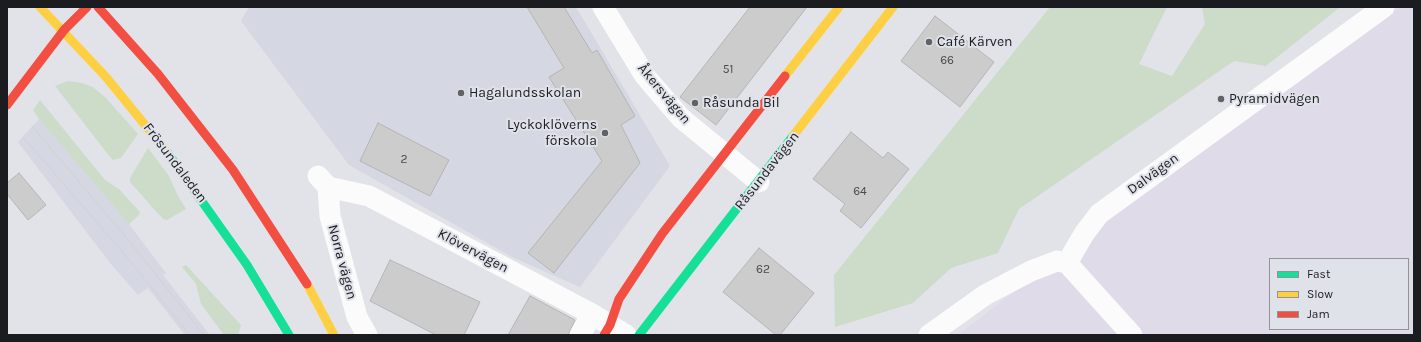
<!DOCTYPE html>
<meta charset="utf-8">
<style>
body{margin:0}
#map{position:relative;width:1421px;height:342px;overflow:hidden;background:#e2e3e8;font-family:Karla,sans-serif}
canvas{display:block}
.frame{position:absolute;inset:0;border:8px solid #1b1c1f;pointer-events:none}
.legend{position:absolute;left:1269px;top:258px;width:140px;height:72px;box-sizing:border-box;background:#e0e2ea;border:1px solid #919399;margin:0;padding:5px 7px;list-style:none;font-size:12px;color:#1b1c1f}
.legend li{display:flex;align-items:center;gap:8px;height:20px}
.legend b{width:20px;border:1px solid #919399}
</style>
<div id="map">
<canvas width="1421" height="342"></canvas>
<div class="frame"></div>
<ul class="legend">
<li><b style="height:5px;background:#16e098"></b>Fast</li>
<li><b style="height:5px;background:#ffcf43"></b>Slow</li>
<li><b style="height:5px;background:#f24e42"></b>Jam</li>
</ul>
</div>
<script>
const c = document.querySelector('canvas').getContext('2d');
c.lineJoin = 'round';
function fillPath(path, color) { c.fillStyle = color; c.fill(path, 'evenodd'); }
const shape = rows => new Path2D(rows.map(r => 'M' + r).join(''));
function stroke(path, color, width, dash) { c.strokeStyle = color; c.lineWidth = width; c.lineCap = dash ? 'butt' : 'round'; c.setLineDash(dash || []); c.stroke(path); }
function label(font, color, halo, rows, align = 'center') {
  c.font = font + ' Karla,sans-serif'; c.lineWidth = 4; c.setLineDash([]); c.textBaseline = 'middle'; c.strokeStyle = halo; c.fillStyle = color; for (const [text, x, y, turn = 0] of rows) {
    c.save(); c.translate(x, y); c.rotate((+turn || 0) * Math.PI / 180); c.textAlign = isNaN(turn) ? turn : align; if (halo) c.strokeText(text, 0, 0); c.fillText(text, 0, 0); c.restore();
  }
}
fillPath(shape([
 [1400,7,1414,7,1414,335,958,335,1097,227],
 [1270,259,1408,259,1408,329,1270,329]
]), '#e0dbe8');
fillPath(shape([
 [249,7,576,7,670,166,580,287,512,257,349,165,241,21],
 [39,119,129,224,166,273,163,275,210,335,185,335,148,288,138,295,110,263,18,142]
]), '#d5d7e2');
fillPath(shape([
 [1050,7,1167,7,1139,64,1172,76,1205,24,1202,7,1339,8,1266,66,1234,61,1019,209,998,253,951,268,913,303,835,327,834,275],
 [68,81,82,83,93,87,106,98,138,134,121,158,113,160,110,157,55,86],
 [40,100,105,180,119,189,140,212,139,215,129,224,39,119,33,110],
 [148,148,169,176,178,196,186,209,167,220,163,219,130,182,130,178],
 [186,265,241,325,238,335,224,335,201,304,196,284,182,267]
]), '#cddbc9');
const building = shape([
 [527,7,564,7,592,53,597,50,635,116,621,125,640,163,554,273,528,253,602,161,549,77,564,68,527,7],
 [750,7,807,7,716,125,680,97,750,7],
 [935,16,994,62,960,107,901,61,935,16],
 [378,123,449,160,430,196,360,161,378,123],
 [851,132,883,158,888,152,909,169,861,228,840,211,845,204,813,179,851,132],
 [19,173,46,205,28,220,7,194,7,183,19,173],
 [759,248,814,293,780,335,776,335,723,292,759,248],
 [390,260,480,302,464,335,436,335,370,301,390,260],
 [530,296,575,320,568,335,508,335,530,296]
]);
fillPath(building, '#cccccd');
stroke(building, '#b5b5b6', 1);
stroke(shape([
 [603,7,645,76,681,118,759,182],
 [318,176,328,187,369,196,592,314,626,335],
 [328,187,330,216,357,317,367,335],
 [1067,263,1084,234,1099,214,1384,7],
 [1067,263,1132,335],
 [580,335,592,314],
 [929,335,985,295,1031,271,1057,261,1067,263]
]), '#fbfbfc', 21);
stroke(shape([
 [167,152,247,265,289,335],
 [639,335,793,136]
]), '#16e098', 9);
stroke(shape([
 [40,7,106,77,167,152],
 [785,76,839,7],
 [793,136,893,7],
 [307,284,334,335]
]), '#ffcf43', 9);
stroke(shape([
 [98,7,158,74,233,170,307,284],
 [7,105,64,30,87,7],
 [604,335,610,325,619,299,662,234,785,76]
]), '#f24e42', 9);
stroke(shape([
 [32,126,129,241,204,335],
 [23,137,120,249,190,335]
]), '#d2d2d4', 1);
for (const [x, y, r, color] of [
 [929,42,4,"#616265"],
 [461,93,4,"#616265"],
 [1221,99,4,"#616265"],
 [695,103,4,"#616265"],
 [605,133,4,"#616265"]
]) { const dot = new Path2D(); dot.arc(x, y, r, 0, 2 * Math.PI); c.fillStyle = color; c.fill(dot); stroke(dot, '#e0e2ea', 1.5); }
label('12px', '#48494c', null, [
 ["66",947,61],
 ["51",728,70],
 ["2",404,160],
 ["64",860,192],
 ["62",763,270]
]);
label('14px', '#1b1c1f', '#e0e2ea', [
 ["Café Kärven",937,42],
 ["Hagalundsskolan",469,93],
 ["Pyramidvägen",1229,99],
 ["Råsunda Bil",703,103],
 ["Lyckoklöverns",597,125,"right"],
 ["förskola",597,141,"right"]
], 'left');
label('14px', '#1b1c1f', '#e0e2ea', [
 ["Åkersvägen",664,94,50],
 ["Frösundaleden",175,163,53],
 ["Råsundavägen",767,171,-52],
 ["Dalvägen",1153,174,-36],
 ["Klövervägen",473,251,28],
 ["Norra vägen",342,262,75]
]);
</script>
